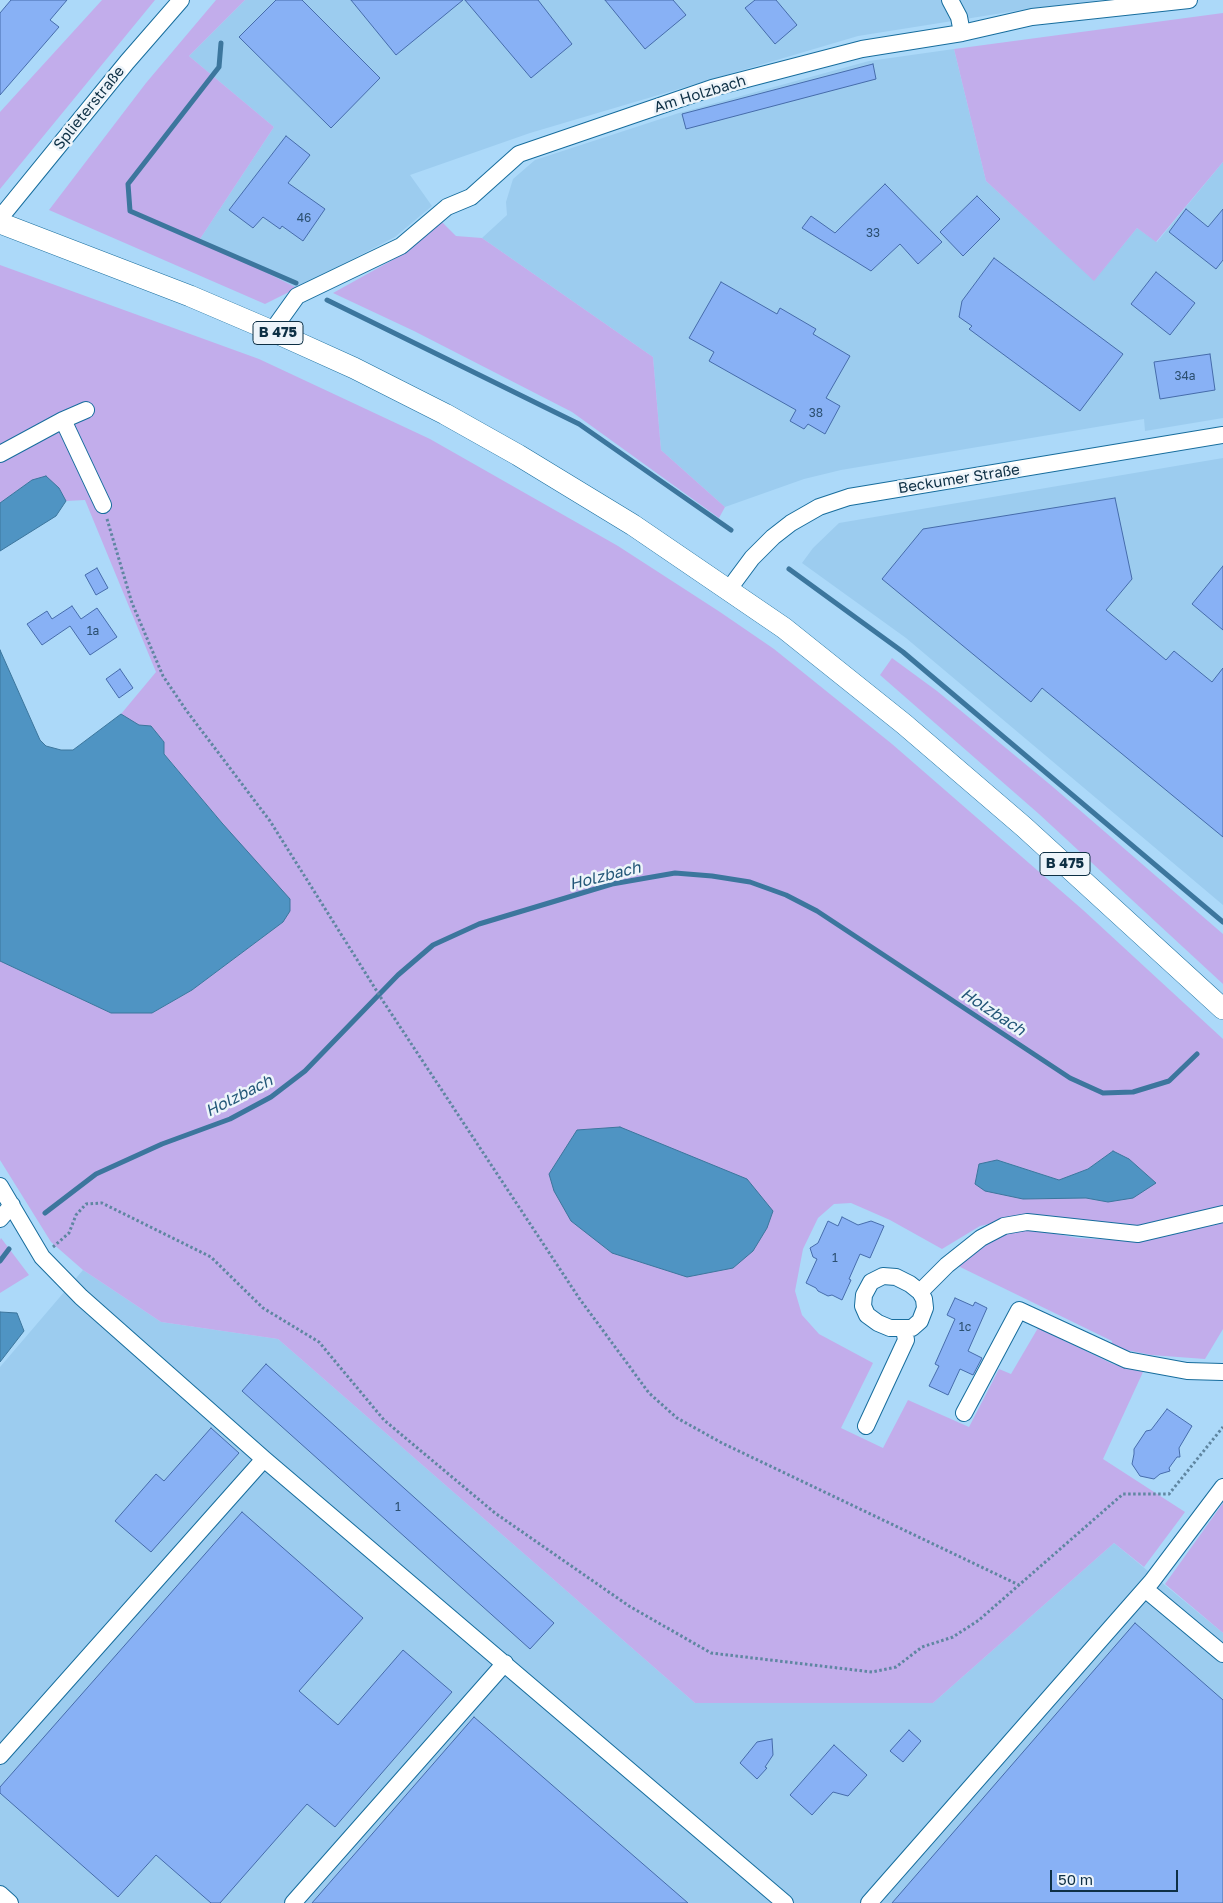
<!DOCTYPE html>
<meta charset="utf-8">
<style>
body{margin:0}
#map{position:relative;width:1223px;height:1903px;overflow:hidden;background:#acd9f9;font-family:"Golos Text",sans-serif}
canvas{display:block}
.scale{position:absolute;left:1050px;top:1870px;width:128px;height:22px;box-sizing:border-box;border:2px solid #0e3045;border-top:0;padding-left:6px;font-size:15px;line-height:18px;white-space:nowrap;color:#0e3045;-webkit-text-stroke:4px #edf4fa;paint-order:stroke}
</style>
<div id="map">
<canvas width="1223" height="1903"></canvas>
<div class="scale">50 m</div>
</div>
<script>
const c = document.querySelector('canvas').getContext('2d');
c.lineJoin = 'round';
function fillPath(path, color) { c.fillStyle = color; c.fill(path, 'evenodd'); }
const shape = rows => new Path2D(rows.map(r => 'M' + r).join(''));
function stroke(path, color, width, dash) { c.strokeStyle = color; c.lineWidth = width; c.lineCap = dash ? 'butt' : 'round'; c.setLineDash(dash || []); c.stroke(path); }
function label(font, color, halo, rows, align = 'center') {
  c.font = font + ' "Golos Text",sans-serif'; c.lineWidth = 5; c.setLineDash([]); c.textBaseline = 'middle'; c.strokeStyle = halo; c.fillStyle = color; for (const [text, x, y, turn = 0] of rows) {
    c.save(); c.translate(x, y); c.rotate((+turn || 0) * Math.PI / 180); c.textAlign = isNaN(turn) ? turn : align; if (halo) c.strokeText(text, 0, 0); c.fillText(text, 0, 0); c.restore();
  }
}
fillPath(shape([
 [245,0,1103,0,1028,9,858,36,530,133,410,175,432,206,395,237,297,288,200,239,274,127,189,56],
 [954,49,986,181,1094,280,1137,228,1157,242,1223,162,1223,418,1145,431,1144,419,841,470,804,479,725,507,661,450,653,357,482,238,507,215,506,202,513,179,535,160,679,113,869,61],
 [1223,458,1223,905,906,638,802,563,813,548,839,523],
 [83,1270,161,1322,278,1339,695,1703,933,1703,1114,1543,1223,1633,1223,1903,0,1903,0,1367]
]), '#9cccef');
fillPath(shape([
 [102,0,155,0,0,189,0,112],
 [216,0,245,0,189,56,274,127,200,239,297,288,265,304,49,210,146,83],
 [1223,13,1223,162,1156,242,1137,228,1094,281,986,181,954,49],
 [442,222,456,236,482,238,653,357,661,450,725,507,719,518,572,412,414,331,333,293,405,253],
 [0,265,259,359,430,439,618,546,720,612,774,649,892,744,1083,910,1223,1039,1223,1329,1205,1359,1151,1355,1111,1347,1112,1341,956,1265,1004,1232,1030,1229,1078,1238,1114,1240,1145,1237,1135,1226,1024,1216,980,1226,942,1249,890,1220,851,1203,834,1204,818,1218,803,1249,795,1291,802,1315,819,1334,873,1363,841,1428,883,1448,908,1400,969,1427,999,1369,1011,1374,1038,1328,1113,1364,1143,1372,1103,1459,1185,1512,1144,1567,1114,1543,933,1703,695,1703,278,1339,161,1322,83,1270,51,1242,0,1160,0,961,111,1013,152,1013,192,990,283,922,222,823,164,754,164,742,121,714,156,672,85,500,66,501,59,488,32,480,0,503],
 [1113,1151,1108,1202,1087,1198,1023,1199,998,1160,1059,1180,1088,1169],
 [892,658,937,691,1053,787,1223,934,1223,984,1039,814,880,675],
 [1,1238,29,1275,0,1293,0,1240],
 [1223,1503,1223,1633,1165,1584]
]), '#c2adeb');
const water = shape([
 [46,476,59,488,66,501,56,516,0,551,0,503,32,480,46,476],
 [0,650,40,740,46,746,61,750,73,750,121,714,139,725,151,726,164,742,164,754,222,823,290,899,290,911,283,922,192,990,152,1013,111,1013,0,961,0,650],
 [620,1127,747,1179,773,1211,767,1228,753,1251,733,1268,687,1277,612,1253,571,1221,554,1191,549,1174,577,1130,620,1127],
 [1113,1151,1129,1159,1156,1183,1133,1198,1108,1202,1086,1198,1023,1199,985,1191,975,1184,979,1164,997,1160,1059,1180,1088,1169,1113,1151],
 [0,1312,17,1313,24,1331,0,1362,0,1312]
]);
fillPath(water, '#4f94c3');
stroke(water, '#3c769d', 1);
stroke(shape([
 [221,43,219,67,128,184,130,211,296,283],
 [327,300,579,424,731,530],
 [789,569,903,652,1223,922],
 [45,1213,96,1174,162,1144,230,1119,271,1097,305,1071,398,975,433,945,479,924,612,884,675,873,712,876,750,882,786,895,817,911,1070,1078,1103,1093,1133,1092,1169,1081,1197,1054],
 [0,1261,9,1249]
]), '#3c769d', 5);
const building = shape([
 [11,0,67,0,50,20,59,27,0,95,0,13,11,0],
 [276,0,302,0,380,78,331,128,239,37,276,0],
 [351,0,463,0,396,55,351,0],
 [465,0,538,0,572,44,531,78,465,0],
 [605,0,673,0,686,15,645,49,605,0],
 [755,0,776,0,797,25,775,44,745,8,755,0],
 [873,64,876,79,686,129,682,114,873,64],
 [286,136,310,155,288,183,325,209,303,241,282,226,280,229,263,217,253,228,229,210,286,136],
 [885,184,942,242,918,264,900,244,871,271,802,228,811,216,835,233,885,184],
 [977,196,1000,219,963,256,940,232,977,196],
 [1186,209,1208,227,1223,209,1223,260,1216,269,1169,232,1186,209],
 [994,258,1123,354,1080,411,969,329,972,326,959,317,962,301,994,258],
 [1156,272,1195,303,1170,335,1131,304,1156,272],
 [721,282,777,314,780,308,816,329,813,334,850,356,826,398,840,406,825,434,808,424,804,429,790,421,796,410,709,361,714,352,689,338,721,282],
 [1210,354,1215,390,1160,399,1154,362,1210,354],
 [1115,498,1132,579,1106,610,1166,660,1174,651,1212,682,1223,668,1223,837,1042,688,1031,702,882,579,923,529,1115,498],
 [1223,566,1223,630,1192,604,1223,566],
 [97,568,108,588,96,595,85,575,97,568],
 [72,606,81,619,97,608,117,637,90,655,70,626,42,645,27,624,47,611,52,619,72,606],
 [120,669,133,688,119,698,106,679,120,669],
 [842,1217,858,1225,871,1221,884,1226,870,1258,860,1254,849,1279,851,1280,842,1300,832,1295,828,1296,818,1291,816,1288,806,1283,817,1259,813,1257,810,1248,818,1243,828,1221,838,1226,842,1217],
 [955,1298,973,1306,975,1302,987,1308,968,1351,982,1358,973,1375,960,1369,948,1395,929,1386,939,1366,935,1364,955,1319,947,1315,955,1298],
 [266,1364,554,1623,530,1649,242,1391,266,1364],
 [1167,1409,1192,1426,1179,1448,1180,1457,1177,1457,1169,1468,1170,1471,1160,1474,1154,1479,1140,1476,1132,1464,1134,1454,1134,1449,1146,1431,1151,1430,1167,1409],
 [211,1428,239,1453,151,1552,115,1521,156,1474,164,1481,211,1428],
 [242,1512,363,1618,299,1691,338,1725,403,1650,452,1692,335,1827,307,1804,220,1903,211,1903,156,1855,118,1897,0,1793,0,1787,242,1512],
 [1135,1623,1223,1700,1223,1903,892,1903,1135,1623],
 [474,1717,575,1805,688,1903,312,1903,474,1717],
 [909,1730,921,1741,903,1762,890,1751,909,1730],
 [772,1739,773,1755,765,1767,767,1768,757,1779,740,1763,757,1742,772,1739],
 [834,1745,867,1775,848,1796,833,1792,812,1815,790,1795,834,1745]
]);
fillPath(building, '#88b1f5');
stroke(building, '#466cab', 1);
const minor = shape([
 [950,0,959,17,962,33],
 [0,218,127,62,181,0],
 [272,331,297,296,401,246,447,207,471,197,519,154,712,88,862,49,962,33,1032,17,1189,0],
 [63,420,103,505],
 [0,454,63,420,86,410],
 [729,589,752,558,773,537,791,523,819,507,849,497,1223,435],
 [0,1186,42,1257,81,1297,264,1459,785,1903],
 [0,1219,12,1205],
 [883,1276,896,1277,910,1284,920,1292,924,1299,925,1308,920,1321,912,1328,890,1328,878,1323,867,1315,863,1306,864,1295,871,1282,883,1276],
 [920,1292,947,1265,981,1238,1004,1226,1027,1222,1138,1234,1223,1214],
 [964,1413,1019,1310,1127,1360,1187,1371,1222,1372],
 [866,1426,906,1340,904,1329],
 [1145,1589,1223,1654],
 [0,1756,264,1459],
 [0,1894,10,1903],
 [293,1903,505,1663],
 [869,1903,1152,1581,1223,1487]
]);
const major = shape([
 [0,223,190,296,272,331,354,368,445,414,518,455,633,525,784,628,904,724,1024,827,1223,1009]
]);
stroke(minor, '#176d9d', 18);
stroke(major, '#176d9d', 22);
stroke(shape([
 [107,519,132,603,163,676,186,710,270,821,383,1001,579,1298,649,1393,677,1418,722,1443,1019,1585],
 [53,1247,69,1233,76,1215,86,1204,102,1203,211,1257,263,1308,319,1342,384,1420,495,1513,629,1606,711,1653,872,1672,896,1667,922,1647,953,1637,979,1620,1123,1494,1169,1494,1223,1427]
]), '#5f86a1', 3, [2.5, 2.5]);
stroke(minor, '#fff', 16);
stroke(major, '#fff', 21);
label('12px', '#2c5071', null, [
 ["46",304,218],
 ["33",873,233],
 ["34a",1185,376],
 ["38",816,413],
 ["1a",93,631],
 ["1",835,1258],
 ["1c",965,1327],
 ["1",398,1507]
]);
for (const [x, y, w] of [
 [278,333,50],
 [1065,864,50]
]) { const box = new Path2D(); box.roundRect(x - w / 2, y - 11.5, w, 23, 4); c.fillStyle = '#edf4fa'; c.fill(box); stroke(box, '#0e3045', 1); }
label('bold 14px', '#0e3045', null, [
 ["B 475",278,333],
 ["B 475",1065,864]
]);
label('15px', '#0e3045', '#edf4fa', [
 ["Am Holzbach",700,94,-17],
 ["Splieterstraße",89,108,-51],
 ["Beckumer Straße",959,479,-9]
]);
label('italic 16px', '#235778', '#edf4fa', [
 ["Holzbach",605,876,-14],
 ["Holzbach",993,1012,33],
 ["Holzbach",239,1096,-27]
]);
</script>
